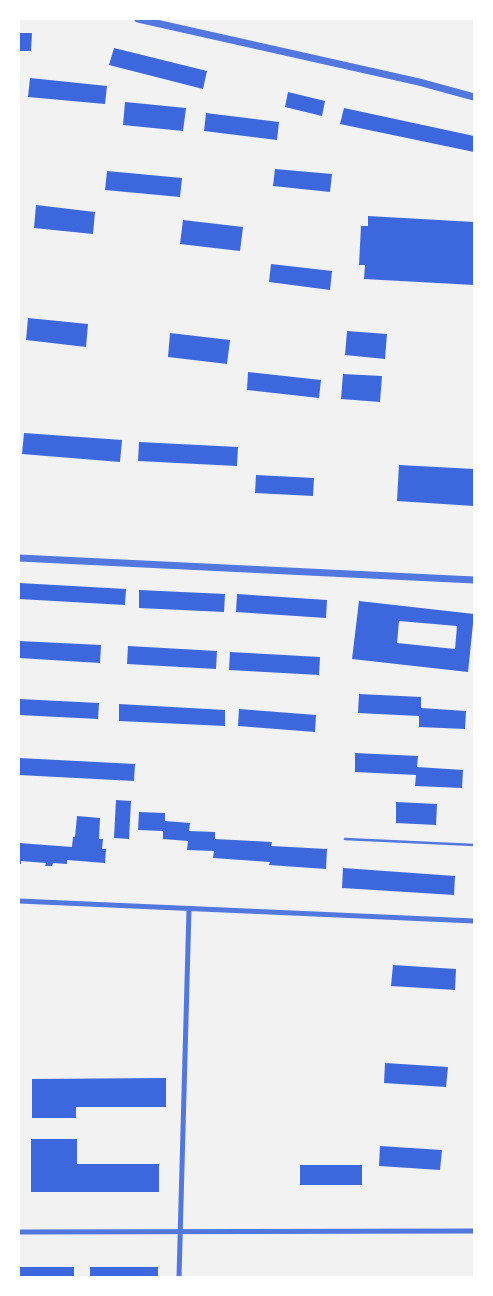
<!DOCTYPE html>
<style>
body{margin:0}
#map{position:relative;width:493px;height:1296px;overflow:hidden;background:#f2f2f2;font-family:Quicksand,sans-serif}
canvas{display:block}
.frame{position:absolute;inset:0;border:20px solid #fff;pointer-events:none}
</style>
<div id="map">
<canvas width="493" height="1296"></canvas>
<div class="frame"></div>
</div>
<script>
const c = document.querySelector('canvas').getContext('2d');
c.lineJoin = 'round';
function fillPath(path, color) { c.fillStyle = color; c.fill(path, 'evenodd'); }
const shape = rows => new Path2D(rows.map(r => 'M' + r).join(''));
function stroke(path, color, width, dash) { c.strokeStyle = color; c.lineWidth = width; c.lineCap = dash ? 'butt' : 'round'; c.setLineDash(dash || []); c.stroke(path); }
fillPath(shape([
 [19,33,32,33,31,51,19,51],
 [114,48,207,71,203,89,109,65],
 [30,78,107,86,105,104,28,97],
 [288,92,325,101,322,116,285,107],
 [125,102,186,108,183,131,123,125],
 [344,108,474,136,474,152,340,124],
 [206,113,279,122,277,140,204,131],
 [275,169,332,174,330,192,273,186],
 [107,171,182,178,180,197,105,190],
 [36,205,95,212,93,234,34,228],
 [368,216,474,222,474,285,364,279,365,265,359,265,361,226,368,226],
 [183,220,243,227,240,251,180,244],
 [271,264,332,271,330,290,269,282],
 [28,318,88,324,86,347,26,340],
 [347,331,387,334,385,359,345,355],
 [170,333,230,340,227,364,168,357],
 [248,372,321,380,319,398,247,390],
 [343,374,382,376,380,402,341,399],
 [24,433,122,440,120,462,22,454],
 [139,442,238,447,237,466,138,461],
 [399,465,474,469,474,506,397,501],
 [256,475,314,478,313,496,255,493],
 [19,583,126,589,125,605,19,599],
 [139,590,225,594,224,612,139,608],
 [237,594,327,600,326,618,236,612],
 [359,601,474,614,468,672,352,659],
 [399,621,457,626,455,649,397,643],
 [19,641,101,645,100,663,19,658],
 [128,646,217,651,216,669,127,664],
 [230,652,320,657,319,675,229,670],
 [359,694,421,697,421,708,466,711,465,729,419,727,419,716,358,713],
 [19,699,99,703,98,719,19,715],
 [119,704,225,710,225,726,119,721],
 [239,709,316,715,315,732,238,726],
 [355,753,418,756,417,767,463,770,462,788,415,786,416,775,355,772],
 [19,758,135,764,134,781,19,775],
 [116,800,131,801,129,839,114,838],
 [396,802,437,804,436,825,396,823],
 [139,812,165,813,165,821,190,823,189,831,215,832,215,839,272,842,271,846,327,849,326,869,269,865,270,862,213,858,214,851,187,850,188,841,163,839,163,831,138,830],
 [77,816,100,818,99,839,103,839,102,849,106,849,105,863,67,860,67,864,53,863,52,866,45,866,46,863,21,861,21,864,19,864,19,843,72,847,73,837,75,837],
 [343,868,455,876,454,895,342,888],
 [393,965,456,969,455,990,391,986],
 [385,1063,448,1067,446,1087,384,1083],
 [166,1078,166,1107,76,1107,76,1118,32,1118,32,1079],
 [31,1139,77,1139,77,1164,159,1164,159,1192,31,1192],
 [380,1146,442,1150,440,1170,379,1166],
 [300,1165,362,1165,362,1185,300,1185],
 [19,1267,74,1267,74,1277,19,1277],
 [90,1267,158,1267,158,1277,90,1277]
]), '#3d67dc');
stroke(shape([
 [345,839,474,845]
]), '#5277de', 2.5);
stroke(shape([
 [19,901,474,921],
 [19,1232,474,1231],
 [179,1277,189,909]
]), '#5277de', 5);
stroke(shape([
 [138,19,419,82,474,97],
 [19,558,474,580]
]), '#5277de', 7);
</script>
